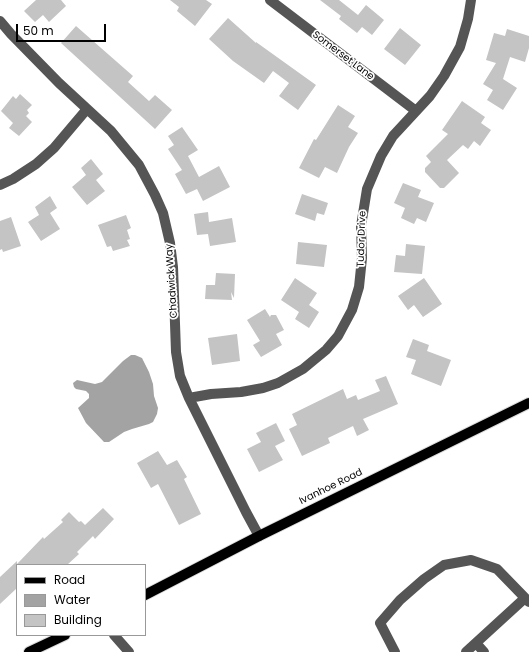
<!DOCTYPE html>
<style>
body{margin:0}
#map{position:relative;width:529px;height:652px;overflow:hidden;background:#fff;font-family:Poppins,sans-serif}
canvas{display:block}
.legend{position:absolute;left:16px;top:564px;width:130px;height:72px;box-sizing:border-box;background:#fff;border:1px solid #999;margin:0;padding:5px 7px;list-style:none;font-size:12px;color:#000}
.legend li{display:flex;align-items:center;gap:8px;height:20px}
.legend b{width:20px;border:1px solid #999}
.scale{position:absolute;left:16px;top:24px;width:90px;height:18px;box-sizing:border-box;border:2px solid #000;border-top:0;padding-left:5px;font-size:12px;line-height:14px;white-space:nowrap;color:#000;-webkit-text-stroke:3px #fff;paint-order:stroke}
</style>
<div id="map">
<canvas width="529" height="652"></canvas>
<ul class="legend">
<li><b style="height:5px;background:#000"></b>Road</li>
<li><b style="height:11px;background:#a3a3a3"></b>Water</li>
<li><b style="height:11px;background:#c4c4c4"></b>Building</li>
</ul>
<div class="scale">50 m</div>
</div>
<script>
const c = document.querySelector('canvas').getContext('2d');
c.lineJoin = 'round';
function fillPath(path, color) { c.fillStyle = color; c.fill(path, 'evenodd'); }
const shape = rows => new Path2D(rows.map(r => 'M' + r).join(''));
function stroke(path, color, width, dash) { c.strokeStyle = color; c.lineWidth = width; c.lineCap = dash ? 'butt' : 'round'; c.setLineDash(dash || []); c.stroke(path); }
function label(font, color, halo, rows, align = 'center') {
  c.font = font + ' Poppins,sans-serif'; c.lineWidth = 3.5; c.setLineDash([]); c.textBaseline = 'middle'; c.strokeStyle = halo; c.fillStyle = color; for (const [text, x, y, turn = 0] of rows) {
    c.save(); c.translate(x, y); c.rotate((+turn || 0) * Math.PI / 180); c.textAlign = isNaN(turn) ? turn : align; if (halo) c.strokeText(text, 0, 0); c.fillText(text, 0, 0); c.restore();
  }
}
fillPath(shape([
 [131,355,135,355,142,358,149,372,153,384,154,396,158,408,157,414,153,422,149,424,132,429,124,432,109,442,104,442,86,423,78,408,89,398,89,394,86,391,76,389,74,387,73,383,77,380,95,384,102,382,123,361]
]), '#a3a3a3');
fillPath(shape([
 [36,0,61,0,66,6,49,22,43,15,35,22,24,11],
 [170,0,206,0,212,4,195,26,177,11,179,7],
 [320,0,339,0,358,15,366,5,384,20,372,35,362,27,357,33,339,19,341,16],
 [228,18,256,43,256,42,316,85,298,110,279,96,289,83,273,71,264,83,233,61,209,39],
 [76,26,133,76,128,82,149,101,155,95,172,110,155,129,61,43],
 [400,28,421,45,405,65,384,49],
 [507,29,529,36,529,48,525,62,510,57,503,79,517,88,503,110,487,100,493,90,483,84,496,63,486,60,494,33,505,36],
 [20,94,32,105,27,110,29,113,26,116,32,122,19,136,9,128,13,123,1,111,13,96,16,99],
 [462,101,485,117,481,123,491,130,480,146,474,141,468,149,463,145,447,160,459,173,444,188,440,188,425,172,425,168,431,162,426,156,448,134,442,130],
 [338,105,355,116,348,127,358,133,349,147,337,173,325,167,319,178,299,168,314,139,316,140],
 [182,127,198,150,188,156,199,177,219,166,230,187,203,201,197,189,186,194,175,174,182,170,168,149,174,145,168,136],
 [91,159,103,174,96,180,105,191,87,205,72,187,86,175,81,168],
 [403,183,421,190,418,197,434,203,426,222,417,218,414,224,401,218,405,208,394,203],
 [302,194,328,203,324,215,317,213,315,221,295,214],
 [50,196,57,208,50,213,60,229,41,241,28,222,39,215,35,207],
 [208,212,209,222,232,218,236,242,210,246,208,234,197,235,194,214],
 [126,215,131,228,127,230,130,239,127,240,130,246,113,251,111,246,107,247,98,225],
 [11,217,21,246,3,252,2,249,0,250,0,221],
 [298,242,327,245,324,267,296,264],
 [406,244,425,246,422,274,394,272,396,255,405,256],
 [216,273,235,274,234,298,231,292,232,300,205,299,206,285,215,285],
 [295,278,317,293,309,305,319,312,309,328,295,319,299,312,281,300],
 [424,278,442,304,423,317,414,305,408,310,398,296],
 [265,309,270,317,271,315,276,315,284,330,276,334,282,345,261,357,253,345,260,341,247,320],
 [237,334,240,361,212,365,208,338],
 [413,339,429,345,427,351,451,360,441,386,411,374,416,360,406,357],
 [386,376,398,404,363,419,369,430,357,436,353,426,328,438,330,443,302,456,289,429,297,425,292,414,343,389,347,399,356,395,358,400,380,391,375,380],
 [276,423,285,441,275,446,283,460,259,472,247,449,261,442,256,433],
 [158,451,167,465,177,460,187,477,184,479,201,514,179,525,158,484,151,488,137,463],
 [103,508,114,519,95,539,93,536,77,552,79,554,67,565,17,565,17,588,0,604,0,577,17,561,17,564,43,537,44,539,63,522,61,520,69,512,79,522,81,521,85,525]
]), '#c4c4c4');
const major = shape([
 [145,595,259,536,529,403],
 [29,652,65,635]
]);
stroke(major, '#dbdbdb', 12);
stroke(shape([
 [270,0,416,111],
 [0,21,11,34,59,83,111,131,139,165,155,195,163,213,170,243,173,267,176,352,180,376,189,398,246,512,259,536],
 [0,185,13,179,36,164,54,148,87,109],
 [189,398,211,394,241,392,263,388,278,383,303,369,326,350,338,336,352,310,359,287,362,258,361,226,367,189,381,156,393,136,430,96,444,76,460,47,468,19,471,0],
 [114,635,129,652],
 [476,643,484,652],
 [395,652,380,623,400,600,424,579,444,565,471,560,497,569,529,602],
 [466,652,525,598]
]), '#555', 10);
stroke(major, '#000', 10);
label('10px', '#000', '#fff', [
 ["Somerset Lane",343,56,37],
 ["Tudor Drive",362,239,-88],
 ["Chadwick Way",172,281,-94],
 ["Ivanhoe Road",331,487,-26]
]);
</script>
